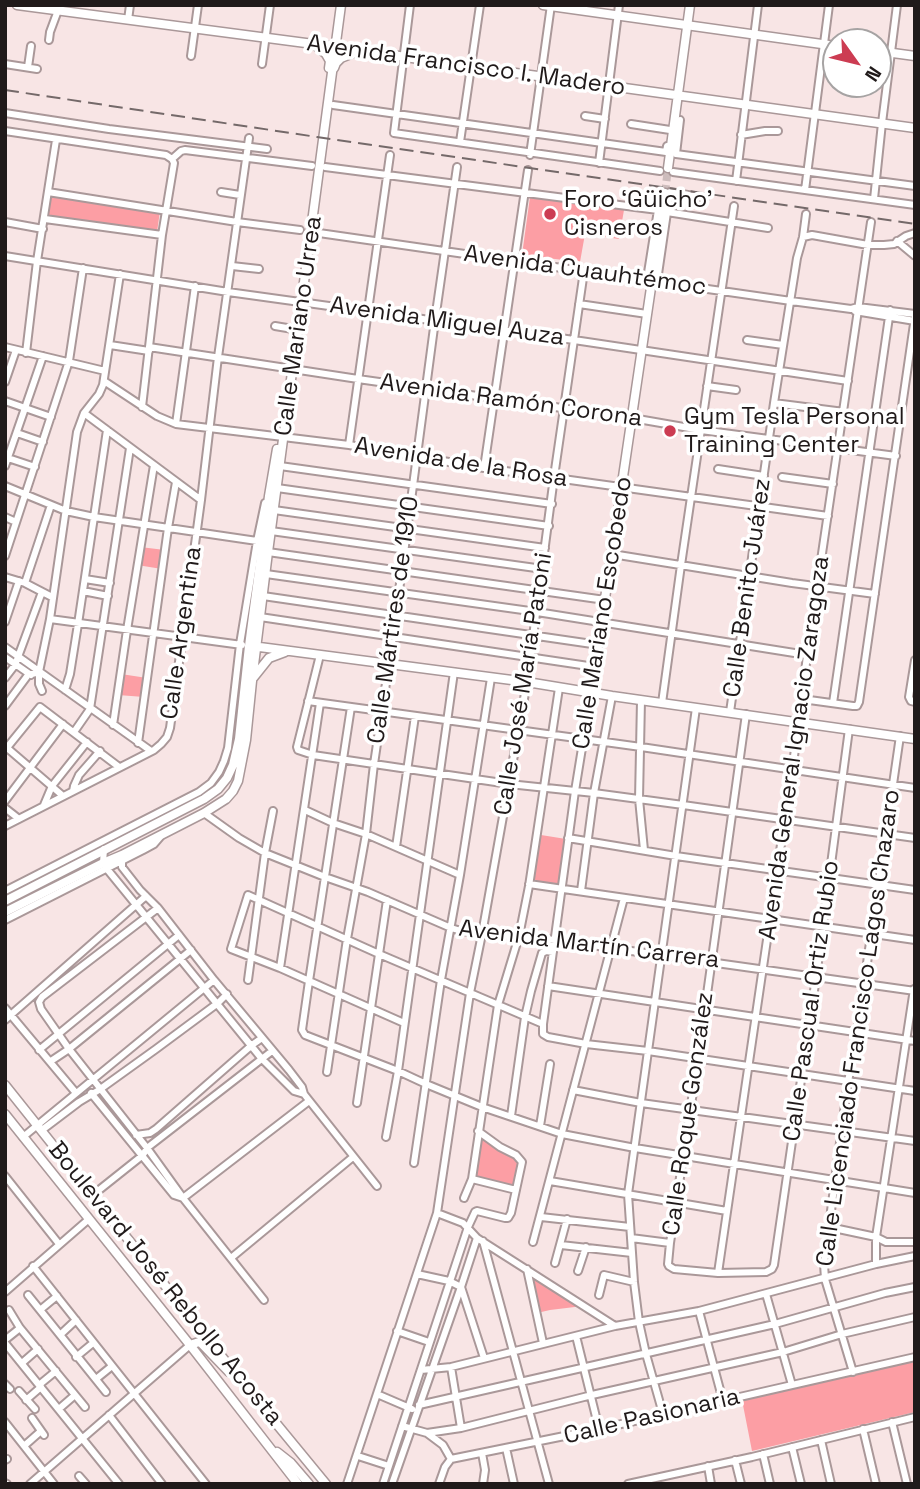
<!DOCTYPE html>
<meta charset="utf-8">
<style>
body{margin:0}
#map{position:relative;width:920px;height:1489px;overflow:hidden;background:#f8e5e5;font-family:"Space Grotesk",sans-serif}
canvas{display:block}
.frame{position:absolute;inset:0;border:7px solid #201a1a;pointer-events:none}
.north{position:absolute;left:822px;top:28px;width:70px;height:70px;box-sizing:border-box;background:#fff;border:2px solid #a6a3a3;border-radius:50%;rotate:124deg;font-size:19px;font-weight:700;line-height:28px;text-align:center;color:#201a1a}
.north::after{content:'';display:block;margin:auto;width:24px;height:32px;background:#cc3c52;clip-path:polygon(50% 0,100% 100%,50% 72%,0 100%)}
</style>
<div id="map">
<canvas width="920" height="1489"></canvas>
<div class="frame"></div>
<div class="north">N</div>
</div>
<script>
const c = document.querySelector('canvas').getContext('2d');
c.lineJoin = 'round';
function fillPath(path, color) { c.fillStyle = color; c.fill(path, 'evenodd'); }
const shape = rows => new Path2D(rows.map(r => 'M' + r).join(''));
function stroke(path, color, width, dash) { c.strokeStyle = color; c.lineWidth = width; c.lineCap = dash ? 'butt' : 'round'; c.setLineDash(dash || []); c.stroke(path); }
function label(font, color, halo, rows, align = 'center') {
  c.font = font + ' "Space Grotesk",sans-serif'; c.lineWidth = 7; c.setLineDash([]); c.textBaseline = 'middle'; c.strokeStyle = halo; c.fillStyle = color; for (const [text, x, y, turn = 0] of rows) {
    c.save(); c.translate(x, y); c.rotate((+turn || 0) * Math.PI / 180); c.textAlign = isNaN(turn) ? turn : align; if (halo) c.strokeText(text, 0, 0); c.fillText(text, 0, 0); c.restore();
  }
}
fillPath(shape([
 [50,196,160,211,157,232,47,217],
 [530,197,624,210,619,239,585,234,580,262,522,255],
 [140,547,165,550,162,569,137,565],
 [121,674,147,678,144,697,118,695],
 [541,835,566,839,560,887,533,883],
 [481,1135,515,1156,521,1163,516,1189,475,1179],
 [527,1269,583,1306,550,1310,537,1313],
 [915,1359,915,1412,752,1451,742,1400]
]), '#fc9ea4');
stroke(shape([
 [665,193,668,168]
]), '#cdbcbc', 8, [8, 4]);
const minor = shape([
 [410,5,394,133,660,171],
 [128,20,130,5],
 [49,40,50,32,60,5],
 [191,56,198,5],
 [5,64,37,69],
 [262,64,270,5],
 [28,67,31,46],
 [333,105,666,152,667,146],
 [5,113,109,129,267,149],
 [585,116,605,119],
 [680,120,676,154,915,186],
 [631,124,670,130],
 [5,131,166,155,172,159],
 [741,135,765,131,778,131],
 [460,142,480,5],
 [530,155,551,5],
 [172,159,181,151,185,150,312,166],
 [599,163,619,5],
 [325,167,658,210,647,279],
 [673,172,915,205],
 [736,181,758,5],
 [805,190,829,5],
 [48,192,237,222,300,230],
 [221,192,240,195],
 [874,199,882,123,897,5],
 [667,212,768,228],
 [45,219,162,235],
 [5,222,43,229],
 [319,233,791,301,851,309,858,307,915,314],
 [803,237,812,235,868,245,884,245,894,244,906,236,915,233],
 [897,241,915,256],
 [5,256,228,292,574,340,848,381],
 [232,266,259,269],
 [657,281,670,192,705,198],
 [579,304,647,314],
 [855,311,915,321],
 [275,326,299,330],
 [747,340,783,345],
 [110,345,149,351],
 [5,347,105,371],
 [149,347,358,379,632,418,701,430,896,456],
 [26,353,37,261,56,140],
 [104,381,157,416,176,424,349,445,484,468,828,516],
 [5,382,16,350],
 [707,386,736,390],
 [5,401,51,417],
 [774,403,844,412],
 [142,407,162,235,174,163,172,159],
 [84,413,201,500],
 [176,424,195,286],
 [17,433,43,442],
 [349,445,390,155],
 [8,458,35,467],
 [5,466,43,356],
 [280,466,552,504],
 [484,468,528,170],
 [718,469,764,476],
 [782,477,833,484],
 [5,486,66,511,94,517,257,541],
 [277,488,549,526],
 [274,510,545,548],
 [5,517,16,522],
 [271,531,543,569],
 [268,552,605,600],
 [612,554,792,583,875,594],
 [5,556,69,361,83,268],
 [266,574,537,612,807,655],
 [5,577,25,583,52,597],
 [85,579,110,583],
 [25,583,51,505],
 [83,591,108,596],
 [263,596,599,645],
 [260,617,595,667],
 [50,619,242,645],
 [5,622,19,581],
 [5,647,151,751],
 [320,655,297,747,298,750,313,755,509,784,594,793,683,805,915,838],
 [5,657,31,675],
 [915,660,909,697,911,701,915,702],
 [5,678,15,665,42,592],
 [65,690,70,674,78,624,107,430],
 [42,691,39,684,39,672,50,619,77,432,84,413,99,394,103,385,120,274],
 [591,693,575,791,543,1024,543,1034,548,1037,586,1044,648,1051,915,1091],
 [802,699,853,706,857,706,859,702,915,317],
 [641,700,639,799,644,850],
 [308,701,641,747,915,788],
 [662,703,681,565,734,206],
 [833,703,890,310],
 [5,706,28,675,39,672],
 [351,707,309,981,302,1030,305,1035,398,1071,426,1084,482,1107,562,1134,635,1148,915,1193],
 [730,712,774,403,797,258,803,237,806,214],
 [746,714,698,1059,670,1243,668,1264,669,1266,674,1269,718,1273,766,1272,772,1269,774,1265,816,977,849,729],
 [113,725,127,630,154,465],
 [74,732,90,709,130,448],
 [138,743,168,528,176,482],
 [6,747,63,796],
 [5,750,40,707,119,767],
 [73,791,74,786,79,775,100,751],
 [5,801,63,724],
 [44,805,52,786,87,742],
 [5,808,19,819],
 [305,810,333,823,366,834,460,875],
 [204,813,239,838,265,853,325,877,368,892,451,928,461,931,555,940,564,940,610,948,915,991],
 [5,826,154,750,161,744,167,737,170,728,201,500,218,357,249,138],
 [568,838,676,856,915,890],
 [396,847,415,716],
 [104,849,103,863,107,869,262,1059,294,1091,304,1094],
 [122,855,122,867,140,890,158,908,214,980,289,1070,302,1087,304,1094,377,1186],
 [529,884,915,940],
 [5,891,199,792,211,783,219,772,224,761,228,748,240,644,257,541,265,503],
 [581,891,594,793,612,696],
 [158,908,42,997,39,1002,41,1009,69,1049,191,950],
 [5,920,143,850,154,844,160,837],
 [280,968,320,703],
 [248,980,265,853,273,811],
 [548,986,915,1041],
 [5,1008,76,1093],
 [5,1020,146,896],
 [404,1023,280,968,231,949,248,895,379,954,543,1024],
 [39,1050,179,935],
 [51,1061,69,1049,147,1148,183,1198,264,1300],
 [327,1072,347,939,366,834,374,764,393,636,435,320,457,167],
 [573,1090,641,1103,915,1141],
 [91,1093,174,1195,183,1198],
 [357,1103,387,900],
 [511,1116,525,1017,531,991,542,953,546,951,553,952],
 [540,1126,550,1064],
 [42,1130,79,1102,99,1090,156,1049,218,1003,227,994],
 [136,1135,150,1133,156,1129,252,1045,262,1038],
 [23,1137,214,980],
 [386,1137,398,1071,454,672],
 [414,1163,441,980,460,875,491,678],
 [5,1176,59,1244],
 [472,1179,516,1190],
 [550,1181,727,1211],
 [94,1194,143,1155,147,1148,272,1051],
 [183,1198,309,1101],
 [464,1198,472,1179,498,1005,519,936,529,886,559,688],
 [437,1213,463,1223,477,1238,615,1326],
 [541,1217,630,1227],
 [829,1227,876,1237,886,1242,915,1242],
 [631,1238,670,1243],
 [483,1241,549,1484],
 [533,1242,624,898],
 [561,1245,632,1253],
 [231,1258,353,1157],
 [555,1263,567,1219],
 [876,1264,876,1237,914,989],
 [33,1266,206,1484],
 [527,1269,543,1343],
 [578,1271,586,1247],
 [718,1273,799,722,807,655,871,222],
 [417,1274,449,1281,461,1287,484,1358],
 [5,1292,89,1219],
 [766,1294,792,1385],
 [28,1295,106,1392],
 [599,1295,604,1275,634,1282],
 [9,1310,20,1328,85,1407],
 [40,1310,57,1296],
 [699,1311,723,1401],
 [397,1331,429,1342],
 [60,1335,76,1320],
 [576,1336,599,1429],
 [5,1340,20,1328],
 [5,1343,119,1484],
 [76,1357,93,1343],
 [22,1363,38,1349],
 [451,1367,461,1428],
 [421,1370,451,1367,615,1326,699,1311,876,1264,915,1256],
 [853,1372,825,1279,824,1264,848,1082,857,1032,900,736],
 [96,1379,112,1366],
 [5,1384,10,1389],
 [39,1385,56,1371],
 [19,1391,35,1409],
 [377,1394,412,1409],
 [26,1400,41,1387],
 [419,1405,775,1324,885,1293,915,1287],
 [60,1408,75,1395],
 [663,1414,646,1354,639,1322,634,1282,628,1194,696,708],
 [109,1415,162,1484],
 [32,1418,44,1435],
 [5,1422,54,1484],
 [892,1422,907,1484],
 [402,1426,427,1433,461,1428,592,1395,783,1352,842,1334,915,1317],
 [863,1429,876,1484],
 [427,1433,443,1445,451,1459],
 [821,1440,831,1484],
 [24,1446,41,1431],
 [792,1447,801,1484],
 [506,1448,514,1484],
 [482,1453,485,1470,483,1484],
 [763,1454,770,1484],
 [358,1456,389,1466],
 [451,1459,599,1429,915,1357],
 [5,1460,7,1459],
 [735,1460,741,1484],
 [708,1466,711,1484],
 [79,1476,86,1484],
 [5,1483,7,1484],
 [30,1484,190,1345],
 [347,1484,437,1213,470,993,482,934,527,682,554,477,584,271],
 [383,1484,468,1227,475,1212,477,1211,505,1218,508,1218,511,1213,522,1162,516,1155,500,1147,478,1131],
 [392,1484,461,1287,477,1238],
 [439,1484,445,1467,451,1459],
 [628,1484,752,1457,915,1417]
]);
const major = shape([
 [17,5,359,50,472,67,915,128],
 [543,5,836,46],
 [315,45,326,54,330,61,329,68],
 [878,51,915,56],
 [334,68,336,63,341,58,356,52],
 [668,168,690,5],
 [252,646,527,682,612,696,915,739],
 [253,678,269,658,285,652],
 [591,693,665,193],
 [5,901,204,799,218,789,227,778,233,765,239,739,249,646,269,496,277,449],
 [5,912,103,863,122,855,204,813,226,799,233,791,238,781,246,740,252,681,268,552,341,5],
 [5,1085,238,1377,326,1484],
 [5,1114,190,1345,298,1484],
 [190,1345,199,1342,201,1343,229,1372],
 [277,1452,291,1463,309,1484]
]);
stroke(minor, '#aa9899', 10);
stroke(major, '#aa9899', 11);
stroke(minor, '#fff', 6);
stroke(major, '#fff', 8);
stroke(shape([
 [5,90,317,137,915,224]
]), '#746969', 2, [14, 7]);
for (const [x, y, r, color] of [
 [550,214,7,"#cc3c52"],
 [670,431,7,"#cc3c52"]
]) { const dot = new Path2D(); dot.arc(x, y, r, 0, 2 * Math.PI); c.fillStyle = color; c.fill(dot); stroke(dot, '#fff', 2.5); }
label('24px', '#201a1a', '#fff', [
 ["Avenida Francisco I. Madero",466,66,8],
 ["Avenida Cuauhtémoc",585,271,8],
 ["Avenida Miguel Auza",447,322,8],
 ["Calle Mariano Urrea",299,326,-82],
 ["Avenida Ramón Corona",511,401,8],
 ["Avenida de la Rosa",461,463,9],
 ["Calle Benito Juárez",748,588,-82],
 ["Calle Mariano Escobedo",603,613,-81],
 ["Calle Mártires de 1910",394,620,-82],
 ["Calle Argentina",182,633,-82],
 ["Calle José María Patoni",524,684,-81],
 ["Avenida General Ignacio Zaragoza",795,748,-82],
 ["Avenida Martín Carrera",589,945,7],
 ["Calle Pascual Ortiz Rubio",812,1001,-82],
 ["Calle Licenciado Francisco Lagos Chazaro",859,1028,-82],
 ["Calle Roque González",689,1114,-82],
 ["Boulevard José Rebollo Acosta",165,1284,51],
 ["Calle Pasionaria",652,1417,-13]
]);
label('24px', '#201a1a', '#fff', [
 ["Foro ‘Güicho’",564,200],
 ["Cisneros",564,228],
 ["Gym Tesla Personal",684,417],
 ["Training Center",684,445]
], 'left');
</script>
